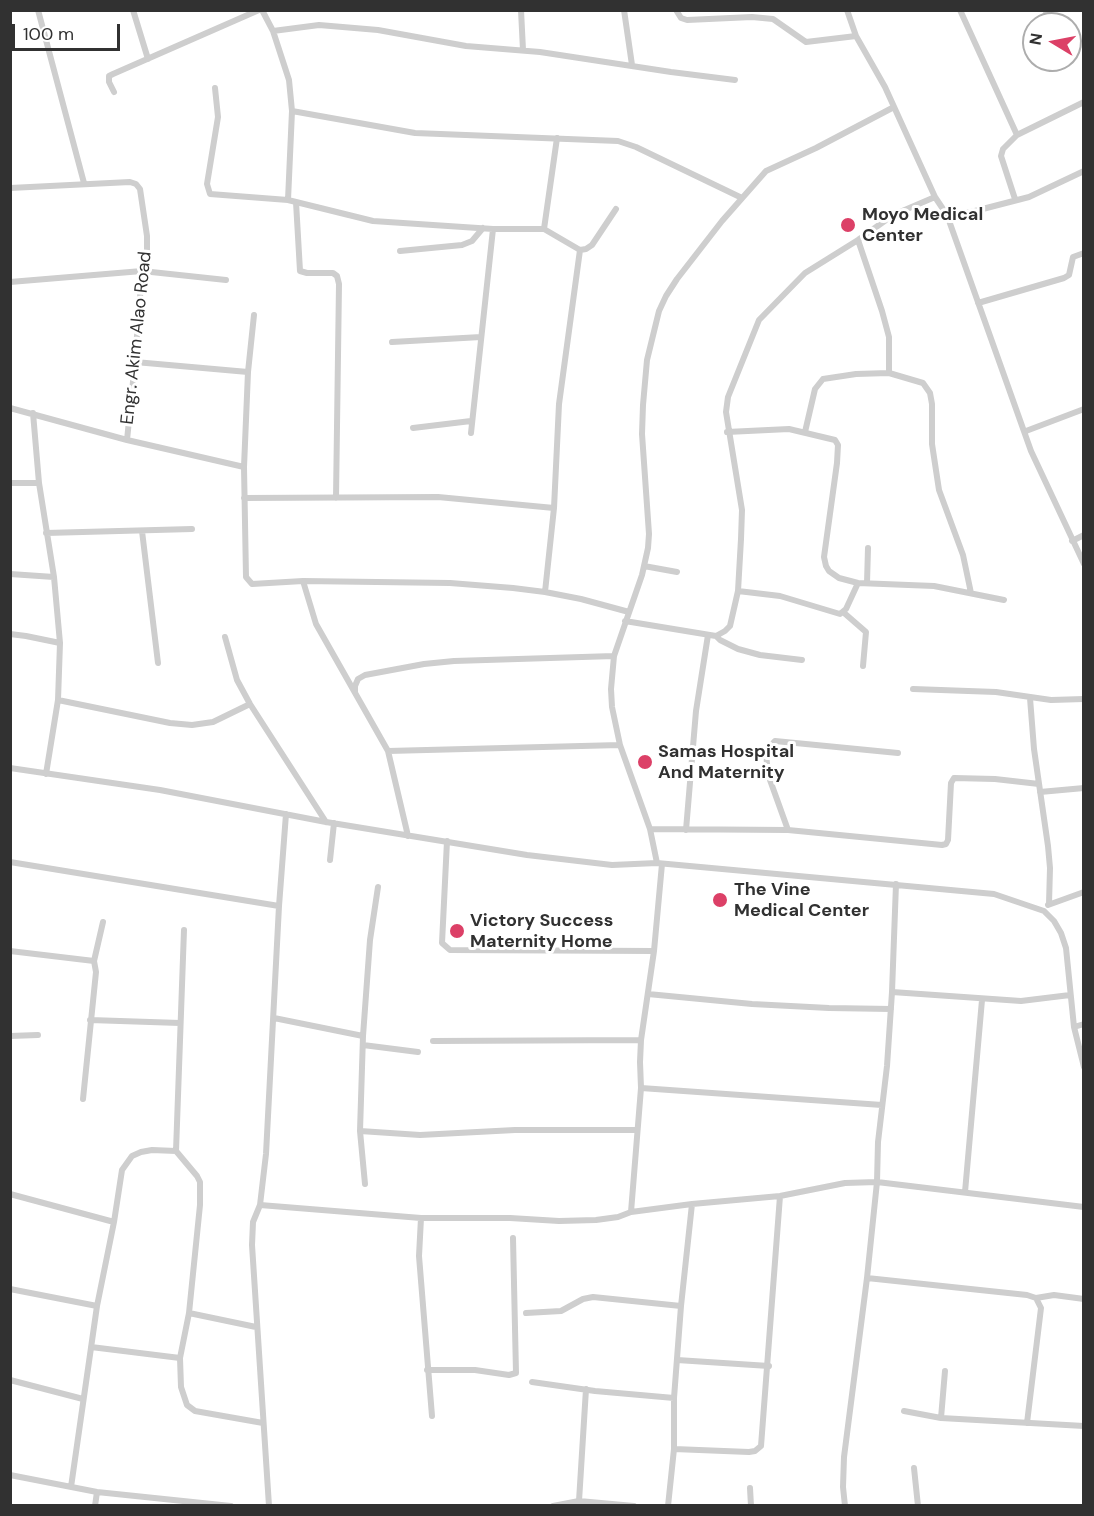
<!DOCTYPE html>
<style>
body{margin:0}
#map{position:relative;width:1094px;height:1516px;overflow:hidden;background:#fff;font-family:"DM Sans",sans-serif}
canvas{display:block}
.frame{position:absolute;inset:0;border:12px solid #313131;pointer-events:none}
.north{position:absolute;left:1022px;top:12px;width:60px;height:60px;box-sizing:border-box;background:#fff;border:2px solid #adadad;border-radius:50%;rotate:280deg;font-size:16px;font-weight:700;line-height:24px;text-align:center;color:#313131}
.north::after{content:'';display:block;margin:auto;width:21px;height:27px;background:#dc4067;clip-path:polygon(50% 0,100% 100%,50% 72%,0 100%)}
.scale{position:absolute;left:12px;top:24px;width:108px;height:27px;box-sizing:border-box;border:3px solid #313131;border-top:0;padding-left:8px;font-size:18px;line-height:21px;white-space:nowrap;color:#313131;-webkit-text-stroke:4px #fff;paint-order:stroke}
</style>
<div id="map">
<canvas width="1094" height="1516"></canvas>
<div class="frame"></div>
<div class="north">N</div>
<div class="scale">100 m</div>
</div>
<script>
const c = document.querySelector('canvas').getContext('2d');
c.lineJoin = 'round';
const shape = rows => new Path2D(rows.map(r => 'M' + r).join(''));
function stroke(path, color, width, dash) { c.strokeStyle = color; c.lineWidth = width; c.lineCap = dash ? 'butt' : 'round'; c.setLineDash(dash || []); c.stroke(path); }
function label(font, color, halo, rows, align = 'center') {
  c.font = font + ' "DM Sans",sans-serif'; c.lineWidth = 6; c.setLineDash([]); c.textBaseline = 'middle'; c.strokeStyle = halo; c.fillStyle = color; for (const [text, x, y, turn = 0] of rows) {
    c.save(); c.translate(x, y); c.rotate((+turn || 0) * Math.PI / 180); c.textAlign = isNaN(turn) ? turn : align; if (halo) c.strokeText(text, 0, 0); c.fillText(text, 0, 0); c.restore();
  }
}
stroke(shape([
 [38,10,84,183],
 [133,10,148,59],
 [262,10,273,31,289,80,292,111,288,200],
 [521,10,523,50],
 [624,10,632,65],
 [676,10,681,18,687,20,752,17,773,19,806,42,856,36],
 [847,10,856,36,885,87,935,197,947,215,1031,451,1084,564],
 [960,10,1017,135],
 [1045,10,1054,24],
 [273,31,319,25,378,30,466,46,540,52,671,72,735,80],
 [215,88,218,117,207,184,210,194,288,200,373,221,493,229,544,229,580,250],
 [114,92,109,82,109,76,113,74,259,10],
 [292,111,415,133,618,141,636,147,742,198],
 [10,188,130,182,136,184,140,189,147,236,147,257,142,271,135,362,127,440],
 [1015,199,1001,156,1003,149,1017,135,1084,102],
 [296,202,300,271,307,273,333,273,337,276,339,284,336,498],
 [947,215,971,212,1029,197,1084,171],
 [544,229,557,138],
 [858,240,882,311,889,337,889,373],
 [400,251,462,245,472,241,483,228],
 [10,282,142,271,226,280],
 [978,303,1064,278,1069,275,1073,257,1084,253],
 [254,315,248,372,244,467,246,577,252,584,303,581,450,583,513,588,545,592,581,599,629,612],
 [392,342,481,337],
 [135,362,248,372],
 [10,408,127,440,244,467],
 [33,413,39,483,54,577,60,643,58,700,46,774],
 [413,428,471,421],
 [1026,431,1084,409],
 [727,432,789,429,835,440,838,445,837,463,824,557,826,566,829,571,839,578,858,583,934,586,1004,600],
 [805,432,815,389,823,379,856,374,889,373,923,383,930,393,932,404,932,444,939,490,963,555,971,593],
 [471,433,493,229],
 [10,483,39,483],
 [244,498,438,497,554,508],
 [142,531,158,663],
 [46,533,192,529],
 [1072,541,1084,535],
 [644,566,677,572],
 [10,574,54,577],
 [303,581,316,624,388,751,408,836],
 [867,583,868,548],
 [738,591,780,596,840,614,846,609,858,583],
 [545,592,554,508,559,404,580,250,586,249,592,245,616,209],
 [843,612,866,632,863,666],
 [625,621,716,636,720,640,738,649,760,655,802,660],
 [10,634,26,636,60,643],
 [716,636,725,631,730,626,738,591,741,539,742,510,726,412,728,397,759,320,805,273,858,240,893,215,935,197],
 [225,637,237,680,250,704,326,822],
 [913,689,996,692,1051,700,1084,699],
 [355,692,355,686,358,679,365,675,424,664,454,661,614,656],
 [1030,698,1034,749,1048,846,1050,868,1049,904],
 [58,700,170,723,192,725,213,722,250,704],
 [388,751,620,745],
 [10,768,160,790,326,822,527,855,612,865,657,863,994,894,1044,911,1054,921,1061,933,1066,948,1074,1027,1084,1067],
 [1040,792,1084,788],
 [650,829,788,830,942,845,946,844,948,840,951,783,954,778,995,779,1039,784],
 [686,830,696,711,708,635],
 [788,830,770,780,767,764,766,751,775,741,898,753],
 [447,841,442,943,450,950,654,951],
 [330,860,334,823],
 [10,862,279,906],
 [657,863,650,829,620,745,612,707,611,689,614,656,642,575,648,548,649,534,642,434,643,405,647,360,659,311,666,296,677,279,722,221,766,171,816,148,894,107],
 [1048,905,1084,892],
 [184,930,176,1151,197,1176,200,1182,200,1205,189,1313,180,1358,181,1387,187,1405,195,1411,263,1423],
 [10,951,94,961,96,972,83,1099],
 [94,961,103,922],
 [892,992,1021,1001,1070,995],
 [648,994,752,1004,829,1008,891,1009],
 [274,1018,363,1036],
 [90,1020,180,1023],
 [1074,1027,1084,1024],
 [10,1036,38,1035],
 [433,1041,641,1040],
 [363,1045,418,1052],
 [641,1088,882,1105],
 [360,1131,420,1135,515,1130,637,1130],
 [365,1184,360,1131,363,1036,370,940,378,887],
 [965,1192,982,1000],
 [10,1194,114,1222],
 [260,1205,421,1218,510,1218,559,1221,596,1220,618,1217,631,1212,692,1204,780,1196,845,1183,877,1182,1084,1207],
 [631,1212,641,1088,640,1062,641,1040,654,951,662,864],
 [421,1218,419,1256,432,1416],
 [867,1278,1027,1295,1036,1298,1041,1308,1027,1423],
 [10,1289,97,1306],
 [1036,1298,1054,1295,1084,1299],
 [189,1313,256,1327],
 [526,1313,561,1311,583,1299,593,1297,681,1306],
 [91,1347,180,1358],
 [677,1360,769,1366],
 [427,1370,475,1370,509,1375,516,1373,513,1238],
 [10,1380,83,1399],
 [532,1382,595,1391,674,1398],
 [904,1411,941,1418,1084,1426],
 [941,1418,945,1371],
 [674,1449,749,1452,755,1451,761,1446,780,1196],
 [914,1468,918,1506],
 [10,1475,97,1492,231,1506],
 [71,1487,97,1306,114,1222,122,1170,132,1156,141,1152,152,1150,176,1151],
 [750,1488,751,1506],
 [579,1501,586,1389],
 [95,1506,97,1492],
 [269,1506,252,1245,253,1222,260,1205,266,1154,279,906,286,814],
 [553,1506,579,1501,634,1506],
 [668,1506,674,1449,674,1398,681,1306,692,1204],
 [845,1506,843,1487,844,1457,867,1278,877,1182,878,1142,887,1066,892,992,896,884]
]), '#cecece', 6);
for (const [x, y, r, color] of [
 [848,225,8,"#dc4067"],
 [645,762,8,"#dc4067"],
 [720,900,8,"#dc4067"],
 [457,931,8,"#dc4067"]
]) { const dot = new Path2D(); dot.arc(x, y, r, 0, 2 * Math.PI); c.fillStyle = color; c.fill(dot); stroke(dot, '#fff', 2); }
label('bold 18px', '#313131', '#fff', [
 ["Moyo Medical",862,215],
 ["Center",862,236],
 ["Samas Hospital",658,752],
 ["And Maternity",658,773],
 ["The Vine",734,890],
 ["Medical Center",734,911],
 ["Victory Success",470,921],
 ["Maternity Home",470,942]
], 'left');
label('18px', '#313131', '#fff', [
 ["Engr. Akim Alao Road",137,338,-84]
]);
</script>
